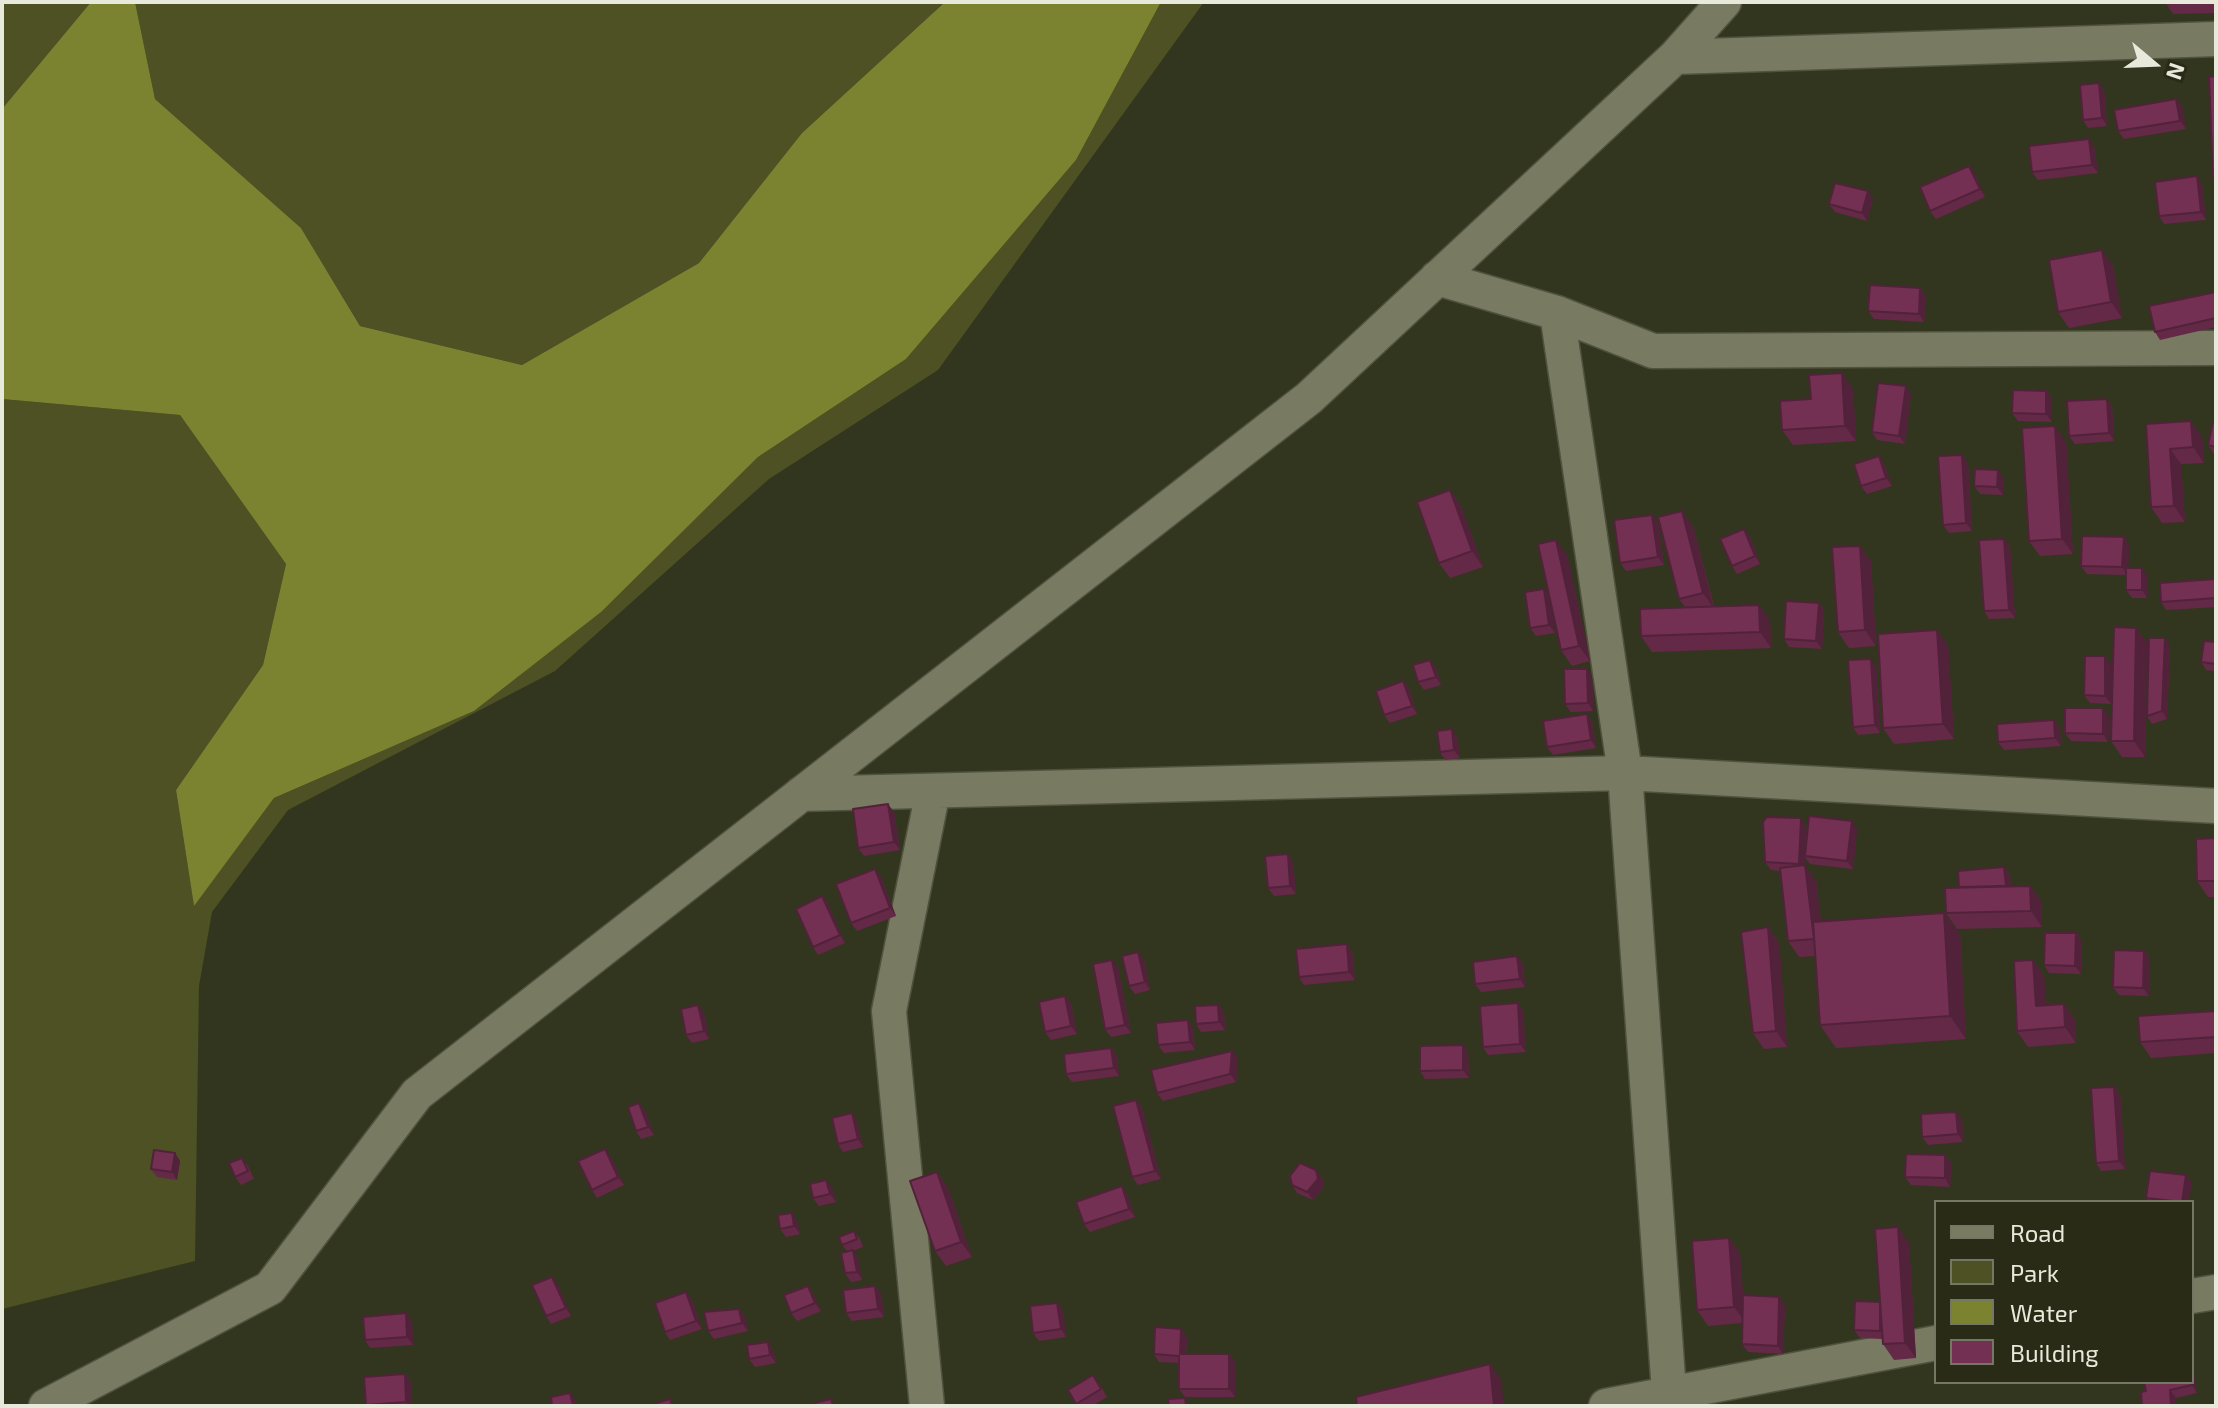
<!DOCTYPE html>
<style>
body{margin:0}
#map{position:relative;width:2218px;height:1408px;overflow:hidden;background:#33361f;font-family:"Exo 2",sans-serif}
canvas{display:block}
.frame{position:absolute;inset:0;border:4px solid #e7e9db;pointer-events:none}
.legend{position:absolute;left:1934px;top:1200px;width:260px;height:184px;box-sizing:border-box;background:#292b16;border:2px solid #757765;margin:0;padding:10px 14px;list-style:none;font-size:24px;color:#e7e9db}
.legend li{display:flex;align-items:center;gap:16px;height:40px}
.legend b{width:40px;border:2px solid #757765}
.north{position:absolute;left:2114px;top:24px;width:80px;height:80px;-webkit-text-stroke:6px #292b16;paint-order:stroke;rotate:109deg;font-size:22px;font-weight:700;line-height:32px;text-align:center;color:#e7e9db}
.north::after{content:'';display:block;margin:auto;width:28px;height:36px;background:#e7e9db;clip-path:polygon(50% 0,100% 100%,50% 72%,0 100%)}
</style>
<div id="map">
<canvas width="2218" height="1408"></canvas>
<div class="frame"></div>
<ul class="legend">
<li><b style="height:10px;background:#787b62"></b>Road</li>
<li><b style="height:22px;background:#4d5123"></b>Park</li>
<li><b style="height:22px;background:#7b8230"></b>Water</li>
<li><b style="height:22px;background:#743053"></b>Building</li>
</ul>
<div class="north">N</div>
</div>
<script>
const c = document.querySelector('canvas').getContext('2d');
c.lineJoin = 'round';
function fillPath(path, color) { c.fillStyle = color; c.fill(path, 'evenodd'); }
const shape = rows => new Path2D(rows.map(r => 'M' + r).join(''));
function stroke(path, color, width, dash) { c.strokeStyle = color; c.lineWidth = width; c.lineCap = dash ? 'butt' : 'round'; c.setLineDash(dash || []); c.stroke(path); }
fillPath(shape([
 [2,2,91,2,2,109],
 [135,2,945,2,802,133,699,263,522,365,360,326,301,228,155,99],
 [1161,2,1204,2,938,370,769,479,555,671,288,810,212,912,199,986,195,1261,2,1309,2,399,180,415,286,564,263,665,176,790,194,905,274,798,474,711,601,611,758,457,906,359,1076,160]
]), '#4d5123');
fillPath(shape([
 [91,2,135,2,155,99,301,228,360,326,522,365,699,263,802,133,945,2,1161,2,1076,160,906,359,758,457,601,612,474,711,274,798,194,906,176,790,263,665,286,564,180,415,2,399,2,109]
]), '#7b8230');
const street = shape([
 [1675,57,2216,39],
 [1437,278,1557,313,1653,351,2216,348],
 [1557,313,1625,773,1670,1406],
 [801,794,1625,773,2216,806],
 [2192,1296,2216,1292],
 [46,1406,270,1288,417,1094,1309,398,1675,57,1724,2],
 [927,1406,889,1011,933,791],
 [1606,1406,1936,1343]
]);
stroke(street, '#50523e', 37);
stroke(street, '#787b62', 34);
fillPath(shape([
 [2165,2,2216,2,2216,13,2173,14],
 [2099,83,2104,91,2107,126,2088,128,2083,120],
 [2176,99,2182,107,2186,129,2124,139,2118,131],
 [2094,147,2098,173,2038,180,2032,172],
 [1975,174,1985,197,1936,219,1930,211],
 [2197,176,2202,185,2206,220,2164,224,2159,216],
 [1873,199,1867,221,1835,212,1829,204],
 [2113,266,2122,318,2069,328,2058,312],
 [1920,288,1926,296,1924,322,1874,319,1868,311],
 [2216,292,2216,327,2160,340,2155,332],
 [1853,389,1856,441,1793,445,1782,430],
 [2046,391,2052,399,2052,422,2018,421,2012,413],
 [1911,394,1905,444,1877,440,1872,432],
 [2107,399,2112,407,2114,441,2075,444,2069,436],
 [2216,423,2216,454,2213,453,2208,445],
 [2146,424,2202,437,2204,463,2181,464,2185,522,2162,523,2151,507],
 [2066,442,2073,554,2040,556,2029,541],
 [1968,463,1972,531,1949,533,1943,525],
 [1884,464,1892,486,1867,494,1861,486],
 [2003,478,2003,495,1980,494,1974,486],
 [1450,490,1461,506,1483,567,1450,578,1439,563],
 [1658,523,1664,565,1626,571,1620,563],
 [1693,526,1714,606,1770,620,1771,648,1652,652,1641,636,1685,607,1679,599],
 [1744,529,1750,537,1760,564,1737,574,1732,566],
 [2004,539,2010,547,2015,618,1989,619,1984,611],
 [2129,545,2128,568,2148,576,2147,598,2132,598,2126,590,2126,575,2087,574,2081,566],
 [1567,555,1590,661,1572,666,1561,650],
 [1871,561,1876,646,1849,648,1838,632],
 [2216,579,2216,607,2166,610,2161,602],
 [1544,589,1549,597,1555,633,1536,636,1530,628],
 [1819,603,1824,611,1822,649,1789,647,1784,639],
 [2136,628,2147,643,2145,757,2122,757,2111,741],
 [2165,638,2170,646,2167,719,2152,724,2147,716],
 [2216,642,2216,671,2206,670,2201,662],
 [1948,646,1954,739,1894,744,1883,728],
 [2111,664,2111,704,2090,703,2084,695],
 [1876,667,1880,733,1858,735,1853,727],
 [1436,668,1441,685,1424,690,1418,682],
 [1592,677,1593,711,1571,712,1565,704],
 [1403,681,1409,689,1417,714,1390,723,1384,715],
 [1587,714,1592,722,1596,748,1553,755,1547,747],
 [2109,716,2108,742,2071,741,2065,733],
 [2054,720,2060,728,2061,746,2004,750,1998,742],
 [1457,737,1460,758,1445,760,1440,752],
 [894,812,900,850,864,856,858,848],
 [1806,826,1806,847,1857,829,1853,869,1810,864,1805,857,1805,866,1816,881,1821,921,1944,913,1960,935,1966,1039,1836,1048,1820,1025,1815,956,1799,957,1788,941,1780,871,1771,870,1765,862],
 [2216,838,2216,897,2208,897,2197,881],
 [1293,862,1296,894,1274,896,1268,888],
 [2004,867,2010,875,2011,886,2030,886,2041,901,2042,927,1957,929,1946,913,1959,887],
 [875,869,881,877,896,916,857,931,851,923],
 [822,896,828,904,845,943,818,955,813,947],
 [1768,927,1779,943,1787,1047,1764,1049,1753,1033],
 [2076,933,2082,941,2081,974,2049,973,2044,965],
 [1347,944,1352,952,1355,980,1304,985,1299,977],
 [2144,951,2150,959,2149,996,2119,995,2113,987],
 [1144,960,1150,990,1135,994,1129,986],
 [2033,960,2044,976,2046,1006,2064,1004,2075,1020,2076,1043,2028,1047,2017,1031],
 [1523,964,1525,987,1481,992,1475,984],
 [1118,968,1131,1033,1111,1037,1105,1029],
 [1065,996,1071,1004,1077,1034,1051,1040,1045,1032],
 [1518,1003,1523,1011,1526,1052,1488,1055,1483,1047],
 [1218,1005,1224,1013,1225,1030,1201,1032,1196,1024],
 [2216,1011,2216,1053,2151,1058,2140,1042],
 [704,1013,709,1039,692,1043,686,1035],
 [1193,1028,1195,1050,1164,1053,1158,1045],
 [1463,1045,1468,1053,1469,1078,1425,1079,1420,1071],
 [1111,1048,1117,1056,1119,1076,1072,1082,1066,1074],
 [1232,1051,1238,1059,1236,1082,1163,1101,1157,1093],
 [2114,1087,2120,1095,2125,1169,2101,1171,2096,1163],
 [1136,1100,1142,1108,1161,1179,1138,1185,1132,1177],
 [639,1103,645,1111,654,1135,641,1139,636,1131],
 [1962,1120,1963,1142,1928,1145,1922,1137],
 [857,1121,863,1147,843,1152,838,1144],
 [175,1153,180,1161,177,1180,157,1177,151,1169],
 [1945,1155,1951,1163,1950,1187,1911,1185,1905,1177],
 [611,1157,624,1185,597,1198,592,1190],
 [242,1158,248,1166,254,1179,241,1185,235,1177],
 [937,1172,948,1188,972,1257,946,1266,935,1251],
 [2186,1175,2192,1183,2188,1202,2149,1202,2146,1198],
 [1322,1178,1324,1187,1313,1200,1297,1193,1292,1185],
 [1122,1186,1127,1194,1135,1217,1090,1232,1084,1224],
 [832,1188,836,1202,819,1206,813,1198],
 [797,1221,800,1234,786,1237,780,1229],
 [854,1231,860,1239,863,1247,853,1251,858,1258,862,1280,851,1282,845,1273,847,1251,842,1245],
 [1729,1238,1740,1254,1743,1295,1785,1305,1783,1354,1748,1352,1742,1344,1742,1323,1708,1326,1697,1310],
 [1909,1243,1916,1358,1894,1360,1883,1344,1882,1339,1860,1338,1854,1330,1880,1302],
 [558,1285,571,1316,551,1324,546,1316],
 [808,1286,813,1294,821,1311,797,1321,791,1313],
 [875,1286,881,1294,884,1317,852,1321,846,1313],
 [686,1292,692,1300,702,1329,670,1340,665,1332],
 [1057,1303,1063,1311,1066,1337,1039,1341,1033,1333],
 [739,1309,745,1317,748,1331,714,1339,708,1331],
 [412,1321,413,1345,370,1348,365,1340],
 [1187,1337,1186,1354,1229,1354,1235,1362,1235,1397,1185,1397,1179,1389,1179,1363,1159,1362,1154,1354],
 [768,1342,773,1350,776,1363,755,1367,749,1359],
 [405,1374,411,1382,412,1406,367,1406,366,1405],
 [2192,1382,2197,1393,2176,1398,2146,1391],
 [1099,1383,1107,1397,1092,1406,1077,1406,1068,1390]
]), '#642947');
fillPath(shape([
 [2099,83,2104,91,2107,126,2102,118],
 [2176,99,2182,107,2186,129,2180,121],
 [2089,139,2094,147,2098,173,2092,165],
 [1969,166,1975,174,1985,197,1980,189],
 [2197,176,2202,185,2206,220,2201,212],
 [1868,191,1873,199,1867,221,1862,213],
 [2102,250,2113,266,2122,318,2111,302],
 [1920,288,1926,296,1924,322,1919,314],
 [1842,373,1853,389,1856,441,1845,426],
 [1906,386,1911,394,1905,444,1899,436],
 [2046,391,2052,399,2052,422,2046,414],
 [2107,399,2112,407,2114,441,2109,433],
 [2191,421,2202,437,2204,463,2193,447],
 [2055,426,2066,442,2073,554,2062,539],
 [2170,449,2181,464,2185,522,2174,506],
 [1962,455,1968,463,1972,531,1966,523],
 [1879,456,1884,464,1892,486,1886,478],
 [1998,470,2003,478,2003,495,1997,487],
 [1450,490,1461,506,1483,567,1472,551],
 [1682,511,1693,526,1714,609,1703,593],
 [1652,515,1658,523,1664,565,1658,557],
 [1744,529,1750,537,1760,564,1755,556],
 [2124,537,2129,545,2128,575,2122,567],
 [2004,539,2010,547,2015,618,2009,610],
 [1556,540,1567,555,1590,661,1579,646],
 [1860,546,1871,561,1876,646,1865,630],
 [2142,568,2148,576,2147,598,2142,590],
 [1544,589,1549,597,1555,633,1549,625],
 [1819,603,1824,611,1822,649,1816,641],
 [1759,605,1770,620,1771,648,1760,632],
 [2136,628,2147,643,2145,757,2134,741],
 [1937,630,1948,646,1954,739,1943,724],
 [2165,638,2170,646,2167,719,2162,711],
 [2105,656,2111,664,2111,704,2105,696],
 [1871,659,1876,667,1880,733,1875,725],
 [1430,660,1436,668,1441,685,1436,677],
 [1587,669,1592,677,1593,711,1588,703],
 [1403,681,1409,689,1417,714,1412,706],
 [2103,708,2109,716,2108,742,2103,734],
 [1587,714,1592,722,1596,748,1591,740],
 [2054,720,2060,728,2061,746,2055,738],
 [1452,729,1457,737,1460,758,1454,750],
 [888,804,894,812,900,850,894,842],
 [1801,818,1806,826,1805,866,1816,881,1825,955,1814,939,1805,872,1799,864],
 [1852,821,1857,829,1853,869,1847,861],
 [1288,854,1293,862,1296,894,1290,886],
 [2004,867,2010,875,2012,898,2006,890],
 [875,869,881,877,896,916,890,908],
 [2030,886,2041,901,2042,927,2031,911],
 [822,896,828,904,845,943,840,935],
 [1944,913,1960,935,1966,1039,1950,1016],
 [1768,927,1779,943,1787,1047,1776,1031],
 [2076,933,2082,941,2081,974,2075,966],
 [1347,944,1352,952,1355,980,1349,972],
 [2144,951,2150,959,2149,996,2143,988],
 [1138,952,1144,960,1150,990,1145,982],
 [1517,956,1523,964,1525,987,1520,979],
 [1112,960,1118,968,1131,1033,1125,1025],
 [2033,960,2044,976,2048,1022,2036,1006],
 [1065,996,1071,1004,1077,1034,1071,1026],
 [1518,1003,1523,1011,1526,1052,1520,1044],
 [2064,1004,2075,1020,2076,1043,2065,1027],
 [698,1005,704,1013,709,1039,704,1031],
 [1218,1005,1224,1013,1225,1030,1219,1022],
 [1188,1020,1193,1028,1195,1050,1190,1042],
 [1463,1045,1468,1053,1469,1078,1463,1070],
 [1111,1048,1117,1056,1119,1076,1114,1068],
 [1232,1051,1238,1059,1236,1082,1230,1074],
 [2114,1087,2120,1095,2125,1169,2119,1161],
 [1136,1100,1142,1108,1161,1179,1155,1171],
 [639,1103,645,1111,654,1135,648,1127],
 [1956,1112,1962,1120,1963,1142,1958,1134],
 [852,1113,857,1121,863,1147,858,1139],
 [605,1149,611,1157,624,1185,618,1177],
 [175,1153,180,1161,177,1180,172,1172],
 [1945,1155,1951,1163,1950,1187,1945,1178],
 [1316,1170,1322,1178,1324,1187,1313,1200,1307,1192],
 [937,1172,948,1188,972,1257,961,1242],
 [2186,1175,2192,1183,2188,1202,2182,1202],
 [826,1180,832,1188,836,1202,830,1194],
 [1122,1186,1127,1194,1135,1217,1129,1209],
 [792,1213,797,1221,800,1234,794,1226],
 [1898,1227,1909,1243,1916,1358,1905,1343],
 [1729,1238,1740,1254,1745,1322,1734,1307],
 [853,1250,858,1258,862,1280,857,1272],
 [552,1277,558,1285,571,1316,566,1308],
 [808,1286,813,1294,821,1311,815,1303],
 [875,1286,881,1294,884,1317,878,1309],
 [686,1292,692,1300,702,1329,696,1321],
 [1779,1297,1785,1305,1783,1354,1778,1346],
 [1057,1303,1063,1311,1066,1337,1061,1329],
 [739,1309,745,1317,748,1331,742,1323],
 [406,1313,412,1321,413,1345,407,1337],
 [1181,1329,1187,1337,1185,1362,1180,1354],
 [768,1342,773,1350,776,1363,770,1355],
 [1229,1354,1235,1362,1235,1397,1229,1389],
 [2192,1363,2197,1393,2192,1385],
 [1490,1364,1501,1380,1504,1406,1494,1406],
 [405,1374,411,1382,412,1406,409,1406,406,1402],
 [2170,1390,2176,1398,2176,1406,2171,1406],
 [570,1393,576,1401,577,1406,573,1406]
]), '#51223a');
const building = shape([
 [2216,76,2216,178,2213,178,2209,77,2216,76],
 [2099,83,2102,118,2083,120,2080,85,2099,83],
 [2176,99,2180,121,2118,131,2114,110,2176,99],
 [2089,139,2092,165,2032,172,2029,146,2089,139],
 [1969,166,1980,189,1930,211,1920,187,1969,166],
 [2197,176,2201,212,2159,216,2155,182,2197,176],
 [1835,183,1868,191,1862,213,1829,204,1835,183],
 [2102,250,2111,302,2058,312,2049,260,2102,250],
 [1870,285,1920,288,1919,314,1868,311,1870,285],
 [2216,292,2216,318,2155,332,2149,306,2216,292],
 [1842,373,1845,426,1782,430,1780,401,1811,399,1809,375,1842,373],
 [1878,383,1906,386,1899,436,1872,432,1878,383],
 [2013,390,2046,391,2046,414,2012,413,2013,390],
 [2107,399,2109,433,2069,436,2067,401,2107,399],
 [2191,421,2193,447,2170,449,2174,506,2151,507,2146,424,2191,421],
 [2213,423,2216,423,2216,447,2208,445,2213,423],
 [2055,426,2062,539,2029,541,2022,428,2055,426],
 [1962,455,1966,523,1943,525,1938,456,1962,455],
 [1879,456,1886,478,1861,486,1854,464,1879,456],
 [1975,469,1998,470,1997,487,1974,486,1975,469],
 [1450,490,1472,551,1439,563,1417,502,1450,490],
 [1682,511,1703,593,1679,599,1658,517,1682,511],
 [1652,515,1658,557,1620,563,1614,520,1652,515],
 [1744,529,1755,556,1732,566,1720,539,1744,529],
 [2082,536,2124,537,2122,567,2081,566,2082,536],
 [2004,539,2009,610,1984,611,1979,540,2004,539],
 [1556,540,1579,646,1561,650,1538,544,1556,540],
 [1860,546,1865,630,1838,632,1832,547,1860,546],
 [2126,568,2142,568,2142,590,2126,590,2126,568],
 [2216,579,2216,598,2161,602,2160,583,2216,579],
 [1544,589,1549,625,1530,628,1525,592,1544,589],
 [1786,601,1819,603,1816,641,1784,639,1786,601],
 [1759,605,1760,632,1641,636,1640,609,1759,605],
 [2114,627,2136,628,2134,741,2111,741,2114,627],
 [1937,630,1943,724,1883,728,1878,634,1937,630],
 [2149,638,2165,638,2162,711,2147,716,2149,638],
 [2204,641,2216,642,2216,664,2201,662,2204,641],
 [2085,656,2105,656,2105,696,2084,695,2085,656],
 [1871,659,1875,725,1853,727,1848,660,1871,659],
 [1430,660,1436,677,1418,682,1413,665,1430,660],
 [1564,669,1587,669,1588,703,1565,704,1564,669],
 [1403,681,1412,706,1384,715,1376,691,1403,681],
 [2065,708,2103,708,2103,734,2065,733,2065,708],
 [1587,714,1591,740,1547,747,1543,721,1587,714],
 [2054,720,2055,738,1998,742,1997,724,2054,720],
 [1452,729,1454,750,1440,752,1437,731,1452,729],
 [888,804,894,842,858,848,853,809,888,804],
 [1809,816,1852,821,1847,861,1805,856,1809,816],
 [1767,817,1801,818,1799,864,1765,862,1763,822,1767,817],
 [2216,838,2216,881,2197,881,2196,839,2216,838],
 [1288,854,1290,886,1268,888,1265,856,1288,854],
 [1805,865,1814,939,1788,941,1780,868,1805,865],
 [2004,867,2006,886,1959,887,1958,871,2004,867],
 [875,869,890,908,851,923,836,884,875,869],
 [2030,886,2031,911,1946,913,1945,888,2030,886],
 [822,896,840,935,813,947,796,909,822,896],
 [1944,913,1950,1016,1820,1025,1813,922,1944,913],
 [1768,927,1776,1031,1753,1033,1741,932,1768,927],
 [2045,933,2076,933,2075,966,2044,965,2045,933],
 [1347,944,1349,972,1299,977,1296,949,1347,944],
 [2114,950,2144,951,2143,988,2113,987,2114,950],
 [1138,952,1145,982,1129,986,1122,956,1138,952],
 [1517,956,1520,979,1475,984,1473,962,1517,956],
 [1112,960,1125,1025,1105,1029,1093,964,1112,960],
 [2033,960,2036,1006,2064,1004,2065,1027,2017,1031,2014,961,2033,960],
 [1065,996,1071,1026,1045,1032,1039,1002,1065,996],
 [1518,1003,1520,1044,1483,1047,1480,1006,1518,1003],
 [698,1005,704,1031,686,1035,681,1009,698,1005],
 [1218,1005,1219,1022,1196,1024,1195,1006,1218,1005],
 [2216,1011,2216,1037,2140,1042,2138,1016,2216,1011],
 [1188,1020,1190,1042,1158,1045,1156,1023,1188,1020],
 [1463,1045,1463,1070,1420,1071,1420,1046,1463,1045],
 [1111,1048,1114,1068,1066,1074,1064,1054,1111,1048],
 [1232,1051,1230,1074,1157,1093,1151,1070,1232,1051],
 [2114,1087,2119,1161,2096,1163,2091,1088,2114,1087],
 [1136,1100,1155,1171,1132,1177,1113,1106,1136,1100],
 [639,1103,648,1127,636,1131,628,1107,639,1103],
 [1956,1112,1958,1134,1922,1137,1921,1114,1956,1112],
 [852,1113,858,1139,838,1144,832,1118,852,1113],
 [605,1149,618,1177,592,1190,578,1161,605,1149],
 [154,1150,175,1153,172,1172,151,1169,154,1150],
 [1906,1154,1945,1155,1945,1178,1905,1177,1906,1154],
 [242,1158,248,1171,235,1177,229,1163,242,1158],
 [1300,1163,1316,1170,1318,1179,1307,1192,1292,1185,1290,1176,1300,1163],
 [2150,1171,2186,1175,2182,1202,2146,1198,2150,1171],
 [937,1172,961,1242,935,1251,910,1181,937,1172],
 [826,1180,830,1194,813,1198,810,1184,826,1180],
 [1122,1186,1129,1209,1084,1224,1076,1202,1122,1186],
 [792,1213,794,1226,780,1229,778,1215,792,1213],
 [1898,1227,1905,1343,1883,1344,1875,1229,1898,1227],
 [854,1231,857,1239,842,1245,839,1237,854,1231],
 [1729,1238,1734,1307,1697,1310,1692,1241,1729,1238],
 [853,1250,857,1272,845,1273,841,1253,853,1250],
 [552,1277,566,1308,546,1316,532,1285,552,1277],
 [808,1286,815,1303,791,1313,784,1295,808,1286],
 [875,1286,878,1309,846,1313,843,1290,875,1286],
 [686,1292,696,1321,665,1332,655,1303,686,1292],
 [1743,1295,1779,1297,1778,1346,1742,1344,1743,1295],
 [1855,1301,1880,1302,1880,1331,1854,1330,1855,1301],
 [1057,1303,1061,1329,1033,1333,1030,1306,1057,1303],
 [739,1309,742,1323,708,1331,704,1312,739,1309],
 [406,1313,407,1337,365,1340,363,1317,406,1313],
 [1155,1327,1181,1329,1180,1354,1229,1354,1229,1389,1179,1389,1179,1356,1154,1354,1155,1327],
 [768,1342,770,1355,749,1359,747,1345,768,1342],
 [1490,1364,1494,1406,1357,1406,1356,1397,1490,1364],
 [405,1374,406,1402,366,1405,364,1377,405,1374],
 [1093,1375,1101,1389,1076,1404,1068,1390,1093,1375],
 [2144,1382,2191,1382,2192,1385,2170,1390,2171,1406,2142,1406,2141,1392,2146,1391,2144,1382],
 [570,1393,573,1406,552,1406,551,1397,570,1393],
 [1185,1398,1186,1406,1169,1406,1168,1399,1185,1398],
 [670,1399,672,1406,658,1406,657,1403,670,1399],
 [831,1399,833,1406,812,1406,811,1404,831,1399]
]);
fillPath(building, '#743053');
stroke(building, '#51223a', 2);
</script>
